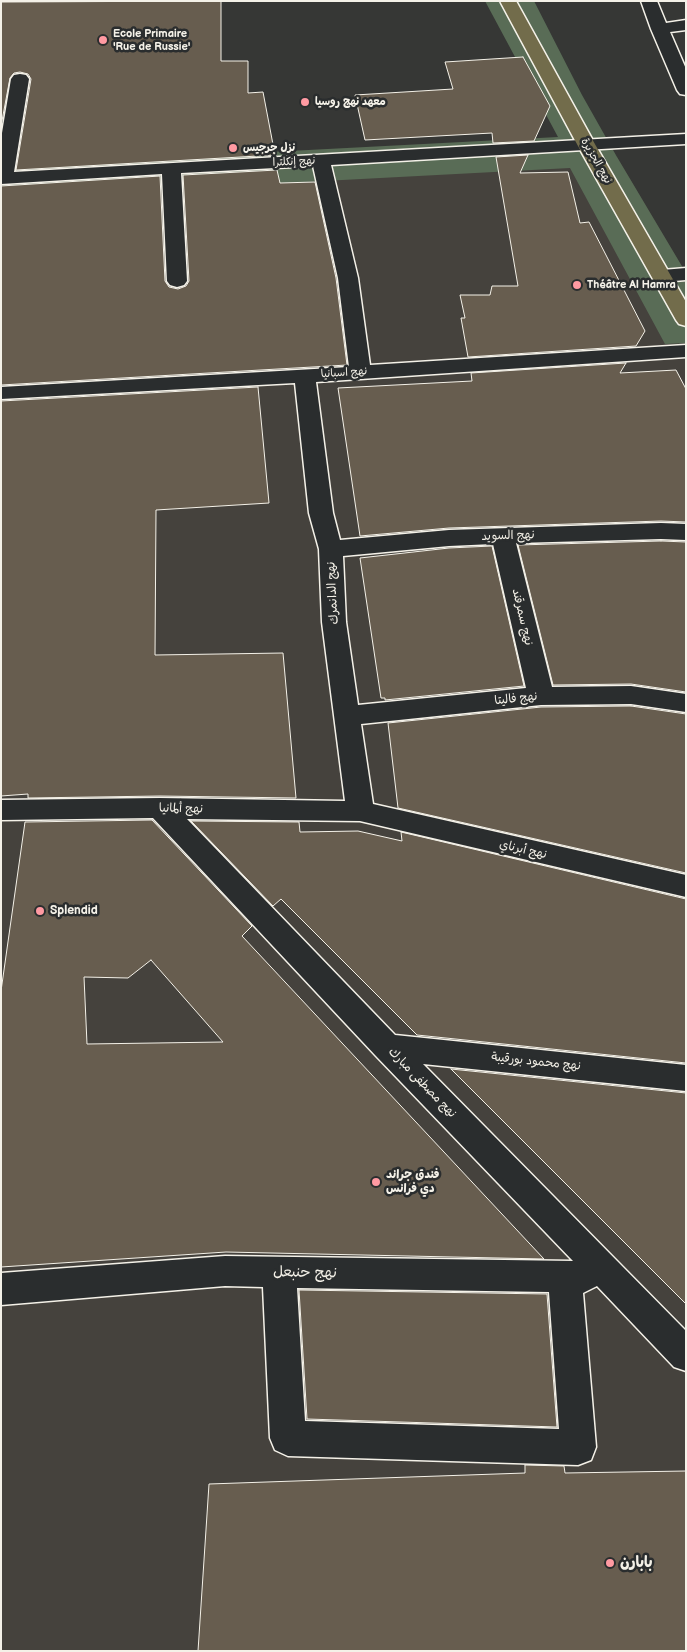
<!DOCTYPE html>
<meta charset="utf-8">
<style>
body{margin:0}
#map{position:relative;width:687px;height:1652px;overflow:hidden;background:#363735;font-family:"Balsamiq Sans",sans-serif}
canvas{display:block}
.frame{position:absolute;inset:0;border:2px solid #f4f1e8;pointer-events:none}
</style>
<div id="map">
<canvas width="687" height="1652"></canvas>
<div class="frame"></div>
</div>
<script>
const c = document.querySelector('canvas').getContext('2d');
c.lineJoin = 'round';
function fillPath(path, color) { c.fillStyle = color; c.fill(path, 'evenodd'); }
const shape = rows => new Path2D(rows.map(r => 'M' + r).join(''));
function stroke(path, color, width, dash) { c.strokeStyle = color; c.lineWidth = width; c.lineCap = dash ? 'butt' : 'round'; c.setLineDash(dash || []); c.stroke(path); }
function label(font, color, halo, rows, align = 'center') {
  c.font = font + ' "Balsamiq Sans","Playpen Sans Arabic",sans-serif'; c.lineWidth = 5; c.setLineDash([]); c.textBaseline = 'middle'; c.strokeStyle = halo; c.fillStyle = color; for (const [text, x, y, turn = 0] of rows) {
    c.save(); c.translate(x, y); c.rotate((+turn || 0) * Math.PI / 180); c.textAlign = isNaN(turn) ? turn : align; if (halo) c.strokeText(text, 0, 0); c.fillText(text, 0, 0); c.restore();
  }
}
fillPath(shape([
 [617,157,686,273,686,1651,1,1651,1,192]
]), '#45423d');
fillPath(shape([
 [485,1,534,1,582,95,617,157,683,268,686,268,686,343,665,344,570,168,1,198,1,166,558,137]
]), '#596c56');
const building = shape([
 [221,1,221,61,248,61,248,93,263,92,275,155,16,170,31,79,28,74,20,72,14,73,10,78,1,126,1,2,221,1],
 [523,57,550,106,534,141,493,143,492,133,365,140,355,95,453,89,445,62,523,57],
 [528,155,520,173,568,172,580,223,589,222,645,331,636,346,468,357,461,318,465,318,460,295,490,295,492,286,518,286,496,157,528,155],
 [277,170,280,183,315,182,336,278,347,365,1,385,1,186,160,176,165,281,169,287,178,289,186,286,189,281,183,175,277,170],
 [626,363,620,373,676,370,686,389,686,522,661,521,449,528,360,536,338,388,472,381,471,373,626,363],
 [258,387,269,503,156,510,155,655,283,653,296,798,160,796,28,798,28,794,1,796,1,401,258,387],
 [661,541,686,542,686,692,631,684,553,685,518,545,661,541],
 [492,546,524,686,385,700,385,698,381,698,360,558,449,548,492,546],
 [631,706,686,714,686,873,398,808,388,723,541,707,631,706],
 [152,820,252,926,242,936,544,1259,226,1252,1,1267,1,991,25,822,152,820],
 [151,960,223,1042,87,1044,84,977,128,978,151,960],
 [191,821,299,822,300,832,358,831,402,841,401,832,686,899,686,1063,417,1035,281,899,273,906,191,821],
 [451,1069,686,1093,686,1304,451,1069],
 [299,1290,547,1294,557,1427,307,1419,299,1290],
 [525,1465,564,1466,565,1473,686,1471,686,1651,198,1651,209,1484,525,1473,525,1465]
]);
fillPath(building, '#675d4f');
stroke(building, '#f4f1e8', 1);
const street = shape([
 [641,1,657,1,666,23,686,20,686,30,670,32,686,69,686,95,680,94,677,90,651,29,641,1],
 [20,74,26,75,29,79,14,172,686,134,686,144,331,165,358,278,370,365,686,345,686,357,316,382,333,513,340,540,449,530,661,523,686,524,686,540,661,539,516,543,552,687,631,686,686,694,686,712,631,704,541,705,361,724,373,804,686,875,686,897,360,821,187,819,395,1035,686,1065,686,1091,423,1064,686,1331,686,1371,674,1367,597,1286,583,1293,596,1447,591,1460,578,1465,288,1456,275,1450,270,1438,263,1287,225,1286,1,1305,1,1273,225,1256,573,1261,376,1056,153,818,1,820,1,800,160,798,345,801,322,622,319,549,309,513,295,383,1,399,1,387,349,367,338,278,313,166,181,173,187,281,184,285,177,287,170,285,167,281,162,174,1,184,1,139,11,79,14,75,20,74],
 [493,544,526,688,358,705,346,622,343,556,449,546,493,544],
 [297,1288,549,1292,559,1429,305,1421,297,1288],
 [686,268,686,280,662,282,655,280,652,276,655,272,662,270,686,268]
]);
const primary = shape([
 [500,1,516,1,596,146,686,302,686,326,679,324,676,320,578,146,500,1]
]);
stroke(street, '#f4f1e8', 3);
stroke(primary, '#f4f1e8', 3);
fillPath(street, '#2a2d2e');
fillPath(primary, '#726c4b');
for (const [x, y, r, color] of [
 [103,40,5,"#ff9aa2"],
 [305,102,5,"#ff9aa2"],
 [233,148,5,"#ff9aa2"],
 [577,285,5,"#ff9aa2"],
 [40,911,5,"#ff9aa2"],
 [376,1182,5,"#ff9aa2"],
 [610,1563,5,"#ff9aa2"]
]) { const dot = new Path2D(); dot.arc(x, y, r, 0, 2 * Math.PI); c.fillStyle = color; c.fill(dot); stroke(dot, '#2a2d2e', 2); }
label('bold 11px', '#f4f1e8', '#2a2d2e', [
 ["Ecole Primaire",113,34],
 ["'Rue de Russie'",113,47],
 ["معهد نهج روسيا",315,102],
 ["نزل جرجيس",243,148],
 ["Théâtre Al Hamra",587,285]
], 'left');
label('11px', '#f4f1e8', '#2a2d2e', [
 ["نهج الجزيرة",596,161,60],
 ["نهج إنكلترا",294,162,-3],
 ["نهج اسبانيا",344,373,-4]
]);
label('12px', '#f4f1e8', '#2a2d2e', [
 ["نهج السويد",508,536,-2],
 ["نهج الدانمرك",333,593,-93],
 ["نهج سمرقند",522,617,77],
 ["نهج فاليتا",516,699,-6],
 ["نهج ألمانيا",181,809,1],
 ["نهج أبرناي",523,850,13],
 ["نهج محمود بورقيبة",536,1062,6],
 ["نهج مصطفى مبارك",422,1083,46]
]);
label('bold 12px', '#f4f1e8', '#2a2d2e', [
 ["Splendid",50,911],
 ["فندق جراند",386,1175],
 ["دي فرانس",386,1189]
], 'left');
label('15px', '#f4f1e8', '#2a2d2e', [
 ["نهج حنبعل",305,1273,1]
]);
label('bold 15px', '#f4f1e8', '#2a2d2e', [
 ["بابارن",620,1563]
], 'left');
</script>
